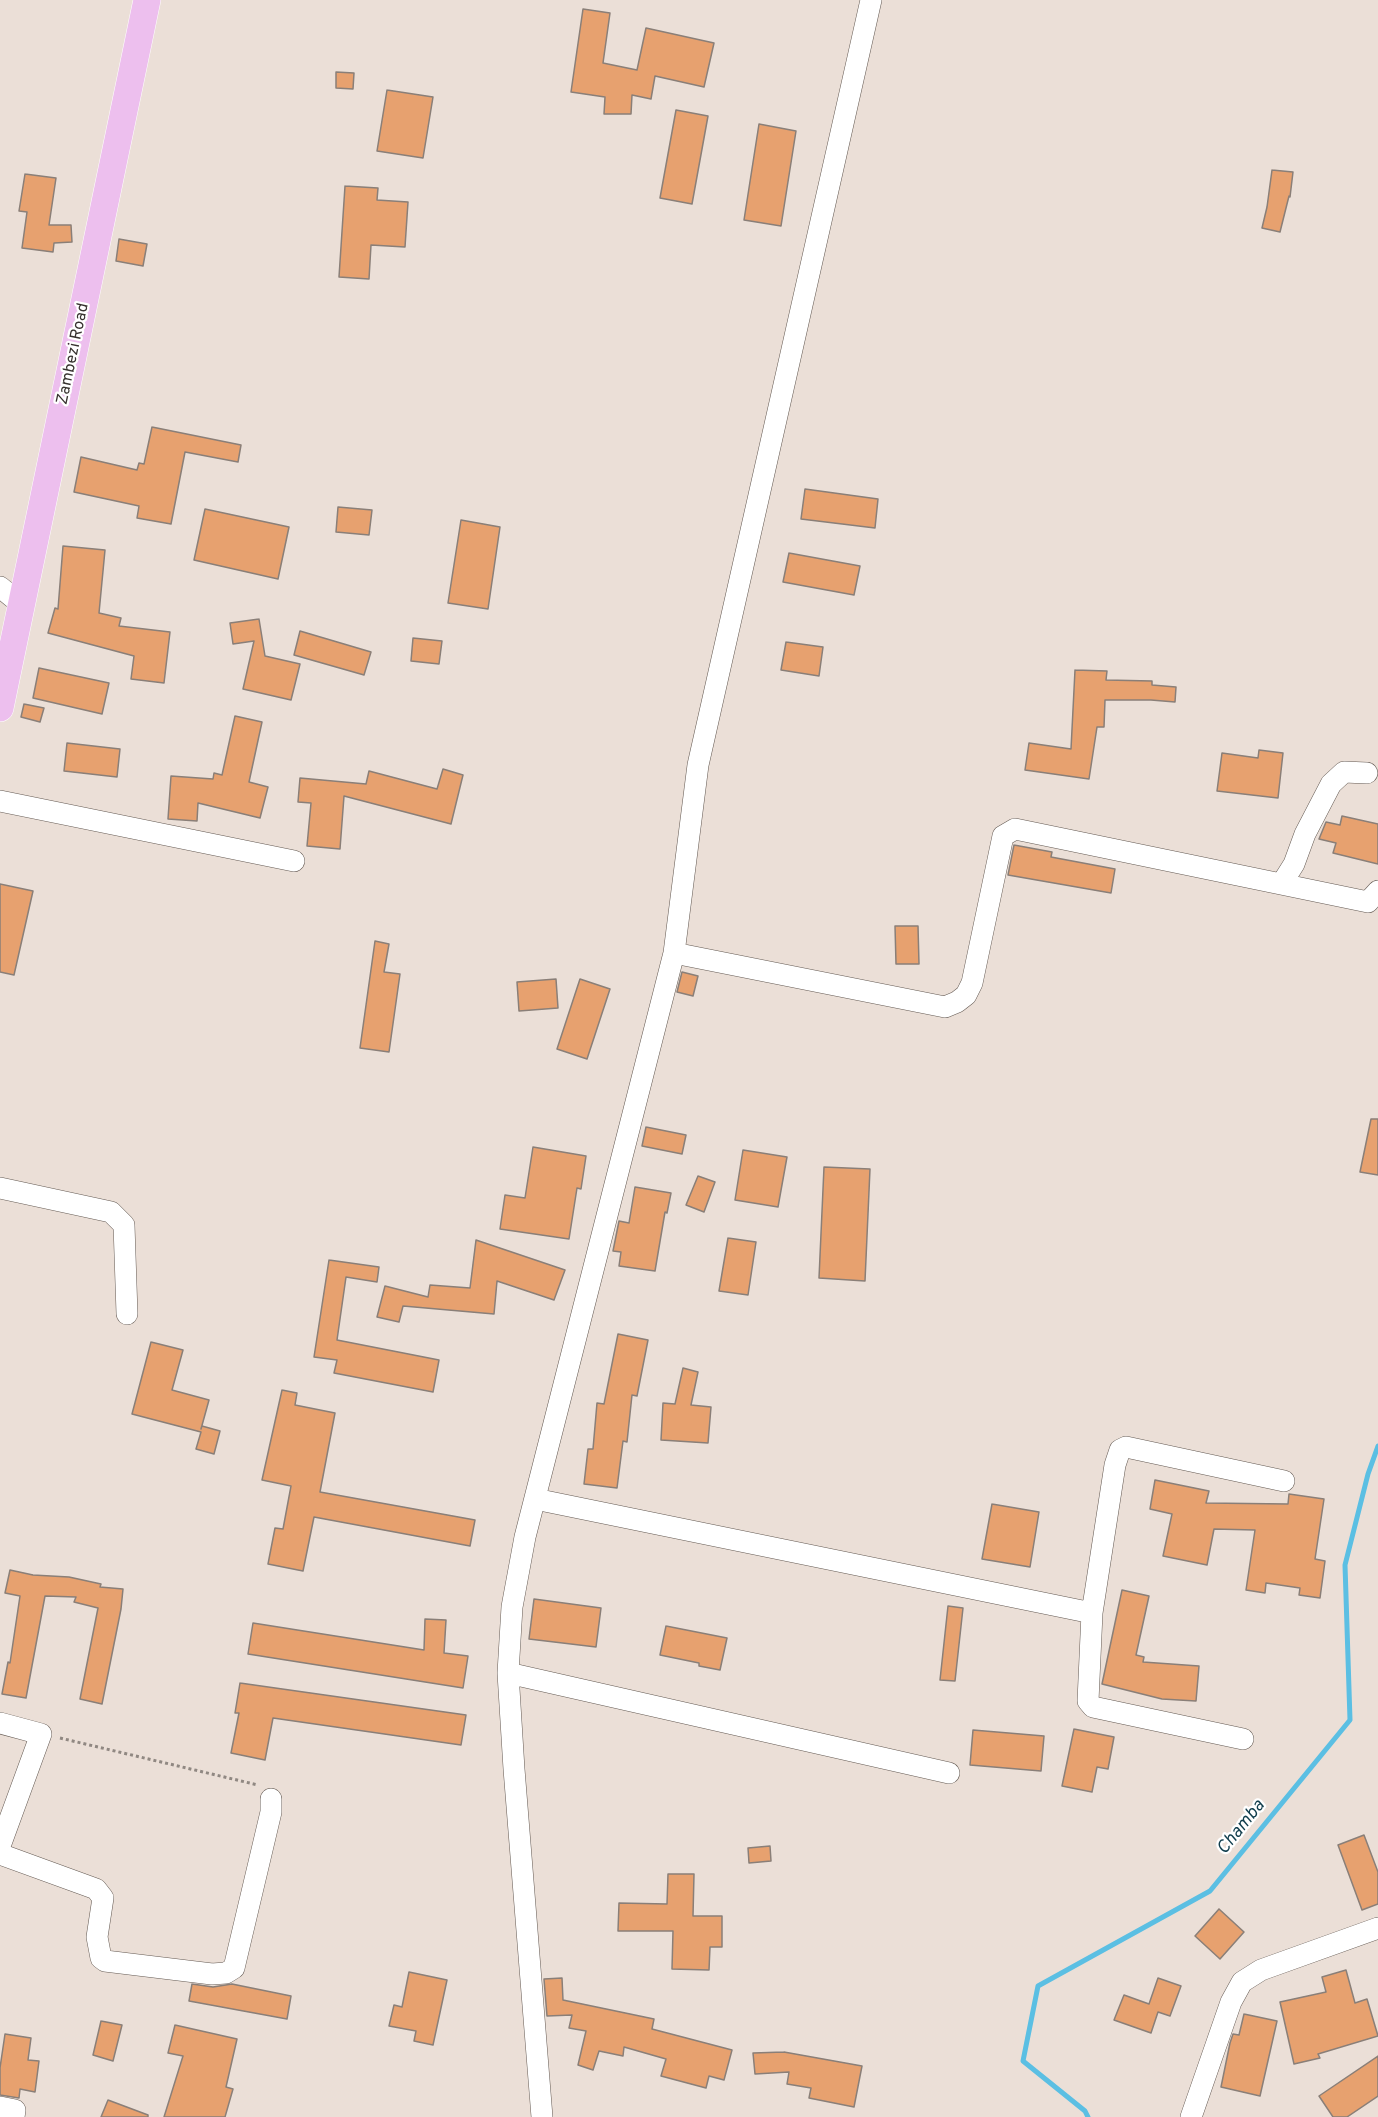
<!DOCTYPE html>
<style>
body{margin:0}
canvas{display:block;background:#ebdfd7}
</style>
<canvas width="1378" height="2117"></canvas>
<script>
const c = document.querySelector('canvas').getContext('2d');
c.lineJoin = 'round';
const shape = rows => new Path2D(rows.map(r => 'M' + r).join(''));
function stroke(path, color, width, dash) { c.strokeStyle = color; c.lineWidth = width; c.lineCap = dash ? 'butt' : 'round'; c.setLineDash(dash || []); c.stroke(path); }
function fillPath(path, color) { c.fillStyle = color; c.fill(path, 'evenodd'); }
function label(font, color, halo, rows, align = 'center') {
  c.font = font + ' Overpass,sans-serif'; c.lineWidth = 4.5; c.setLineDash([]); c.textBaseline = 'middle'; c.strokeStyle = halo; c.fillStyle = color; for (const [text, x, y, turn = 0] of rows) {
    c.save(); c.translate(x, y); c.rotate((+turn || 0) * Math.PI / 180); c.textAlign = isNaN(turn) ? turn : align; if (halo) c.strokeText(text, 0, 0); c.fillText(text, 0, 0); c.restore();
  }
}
stroke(shape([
 [1088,2117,1085,2111,1023,2061,1038,1986,1210,1891,1350,1720,1345,1565,1368,1474,1378,1446]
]), '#5bbfe3', 5);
const building = shape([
 [583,9,610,13,603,63,637,70,646,28,714,43,704,87,655,76,651,99,632,95,631,114,604,114,605,97,571,92,583,9],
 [336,72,354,73,353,89,336,88,336,72],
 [387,90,433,97,423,158,377,151,387,90],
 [676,110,708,116,692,204,660,198,676,110],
 [759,124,796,131,781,226,744,220,759,124],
 [1272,170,1293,172,1290,197,1289,196,1280,232,1262,228,1267,207,1272,170],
 [25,174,56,178,49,225,71,225,72,242,54,243,53,252,22,248,27,212,19,211,25,174],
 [345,186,378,188,377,200,408,202,405,247,371,245,369,279,339,277,345,186],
 [119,239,147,244,143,266,116,261,119,239],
 [152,427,241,445,238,462,185,452,171,524,137,518,139,506,74,492,81,457,137,470,139,463,144,464,152,427],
 [805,489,878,499,875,528,801,519,805,489],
 [338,507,372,510,369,535,336,532,338,507],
 [205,509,289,527,278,579,194,560,205,509],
 [461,520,500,527,488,609,448,603,461,520],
 [63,546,105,550,99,613,121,618,119,626,170,632,164,683,131,679,134,656,48,633,55,608,58,609,63,546],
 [789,553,860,566,854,595,783,582,789,553],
 [259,619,265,656,300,664,291,700,243,689,254,641,233,644,230,623,259,619],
 [300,631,371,652,364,675,294,655,300,631],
 [413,638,442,641,439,664,411,661,413,638],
 [786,642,823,647,819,676,781,670,786,642],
 [39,668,109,683,102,714,33,698,39,668],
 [1075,670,1107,671,1106,680,1152,681,1152,685,1176,687,1175,702,1151,700,1105,700,1104,727,1097,727,1089,779,1025,770,1029,743,1071,749,1075,670],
 [24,704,44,708,40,722,21,717,24,704],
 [235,716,262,722,249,782,268,787,260,818,198,803,197,821,168,819,171,776,213,779,214,773,222,775,235,716],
 [67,743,120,749,117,777,64,771,67,743],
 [1259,750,1283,753,1278,798,1217,791,1222,753,1258,758,1259,750],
 [443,769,463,775,451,824,344,796,340,849,307,846,311,803,298,802,300,778,366,784,369,771,437,789,443,769],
 [1342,816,1378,824,1378,864,1333,853,1336,843,1319,839,1326,822,1340,825,1342,816],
 [1014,845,1052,852,1051,857,1115,869,1111,893,1008,875,1014,845],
 [0,884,33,891,14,975,0,972,0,884],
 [895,926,918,926,919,964,896,964,895,926],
 [375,941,389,944,384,972,400,974,389,1052,360,1048,375,941],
 [682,972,698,976,693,996,677,992,682,972],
 [556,979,558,1008,519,1011,517,982,556,979],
 [580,979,610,989,587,1059,557,1049,580,979],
 [1371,1119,1378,1119,1378,1175,1360,1172,1371,1119],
 [646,1127,686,1135,682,1154,642,1146,646,1127],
 [533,1147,586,1156,581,1189,577,1188,569,1239,500,1229,505,1195,525,1198,533,1147],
 [743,1150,787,1157,778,1207,735,1200,743,1150],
 [824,1167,870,1169,865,1281,819,1278,824,1167],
 [698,1176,715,1182,704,1212,686,1205,698,1176],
 [635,1187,671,1193,667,1213,665,1212,655,1271,619,1266,621,1252,613,1251,619,1221,629,1223,635,1187],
 [728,1238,756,1242,748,1295,719,1291,728,1238],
 [476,1240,565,1270,554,1300,497,1281,494,1314,403,1306,399,1322,377,1317,385,1286,428,1297,430,1285,470,1288,476,1240],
 [329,1260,379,1267,377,1282,346,1277,337,1340,439,1360,433,1392,334,1373,337,1360,314,1357,329,1260],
 [618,1334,648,1340,637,1396,632,1395,627,1442,623,1441,617,1488,584,1484,588,1449,593,1449,597,1403,604,1404,618,1334],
 [151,1342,183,1350,172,1390,209,1400,201,1429,202,1426,220,1431,214,1454,196,1449,201,1432,132,1414,151,1342],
 [683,1368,698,1372,691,1405,711,1407,708,1443,661,1440,663,1403,675,1404,683,1368],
 [282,1390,297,1393,295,1405,335,1413,320,1492,475,1520,470,1546,314,1517,303,1571,268,1564,275,1528,283,1529,291,1486,262,1480,282,1390],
 [1155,1480,1209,1491,1206,1503,1288,1504,1289,1494,1324,1499,1315,1559,1325,1561,1320,1598,1299,1595,1300,1588,1266,1583,1265,1593,1246,1590,1255,1530,1214,1529,1207,1565,1163,1556,1172,1514,1150,1509,1155,1480],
 [992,1504,1039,1512,1030,1567,982,1559,992,1504],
 [10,1570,33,1575,69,1577,101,1584,100,1587,123,1589,121,1609,102,1704,80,1699,98,1608,74,1602,76,1597,45,1596,26,1698,2,1694,8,1662,10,1663,20,1596,5,1593,10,1570],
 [1122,1590,1149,1596,1136,1655,1144,1657,1143,1662,1199,1666,1196,1701,1162,1699,1102,1684,1122,1590],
 [534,1599,601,1608,596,1647,529,1639,534,1599],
 [948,1606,963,1608,955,1681,940,1680,948,1606],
 [425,1619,446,1620,444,1653,468,1656,463,1688,248,1654,253,1623,424,1650,425,1619],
 [666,1626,727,1638,720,1670,699,1666,699,1663,660,1655,666,1626],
 [240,1683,466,1715,461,1745,273,1718,265,1760,231,1753,239,1713,235,1713,240,1683],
 [1074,1729,1114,1737,1108,1769,1097,1767,1092,1792,1062,1786,1074,1729],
 [973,1730,1044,1736,1041,1771,970,1765,973,1730],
 [1364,1835,1378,1872,1378,1904,1362,1910,1338,1845,1364,1835],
 [770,1846,771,1861,749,1863,748,1848,770,1846],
 [668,1874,694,1874,693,1916,722,1916,722,1947,710,1947,709,1970,672,1969,673,1931,618,1931,619,1903,667,1904,668,1874],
 [1219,1909,1244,1932,1220,1959,1195,1936,1219,1909],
 [1346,1970,1355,2003,1367,1999,1378,2036,1318,2054,1320,2058,1294,2064,1280,2002,1326,1992,1322,1977,1346,1970],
 [409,1972,447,1980,433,2045,414,2041,416,2031,389,2026,394,2005,402,2007,409,1972],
 [562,1978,563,2000,654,2019,652,2029,732,2050,724,2080,709,2076,706,2088,661,2076,666,2059,624,2047,623,2056,599,2051,593,2070,578,2065,586,2031,569,2028,572,2015,547,2016,544,1979,562,1978],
 [1158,1978,1181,1986,1170,2016,1158,2012,1151,2033,1114,2020,1124,1995,1149,2004,1158,1978],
 [192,1984,213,1987,232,1984,291,1996,287,2019,189,2001,192,1984],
 [1244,2014,1277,2021,1260,2096,1221,2087,1230,2043,1233,2034,1239,2035,1244,2014],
 [101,2021,122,2025,113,2061,93,2055,101,2021],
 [175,2025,237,2039,226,2087,233,2089,225,2117,164,2117,183,2056,168,2053,175,2025],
 [5,2034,31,2038,28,2060,39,2061,35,2092,20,2089,19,2098,0,2095,0,2068,5,2034],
 [784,2052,862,2066,854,2107,809,2098,811,2088,787,2084,789,2072,755,2074,753,2053,784,2052],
 [1378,2056,1378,2096,1347,2117,1333,2117,1319,2096,1378,2056],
 [108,2100,148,2115,148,2117,101,2117,108,2100]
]);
fillPath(building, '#e7a16f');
stroke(building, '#8a7f78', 1.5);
const minor = shape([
 [0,587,22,605],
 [0,801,294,861],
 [1282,883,1294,864,1305,834,1331,784,1344,772,1367,773],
 [674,953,945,1007,957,1002,966,995,972,983,1003,836,1015,829,1368,902,1378,891],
 [0,1188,111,1212,124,1225,127,1314],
 [535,1499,1092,1613],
 [508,1673,949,1773],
 [0,1723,41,1734,0,1846],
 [1243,1739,1093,1707,1088,1701,1092,1613,1115,1465,1120,1450,1126,1447,1284,1481],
 [0,1854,96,1889,103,1898,97,1937,101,1958,105,1961,212,1974,226,1973,234,1968,271,1812,271,1799],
 [0,2107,15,2110,14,2117],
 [542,2117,514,1769,508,1673,512,1607,525,1537,674,953,698,765,871,0],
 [1191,2117,1231,2002,1242,1982,1261,1970,1378,1928]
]);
const major = shape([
 [0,708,147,0]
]);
stroke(minor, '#655b54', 22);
stroke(major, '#fff', 28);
stroke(shape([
 [60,1738,258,1785]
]), '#908882', 3, [3, 3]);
stroke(minor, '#fff', 21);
stroke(major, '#edbfee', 27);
label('16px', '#383330', '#fff', [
 ["Zambezi Road",74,354,-78]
]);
label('italic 18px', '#113e4d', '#fff', [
 ["Chamba",1242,1828,-51]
]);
</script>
